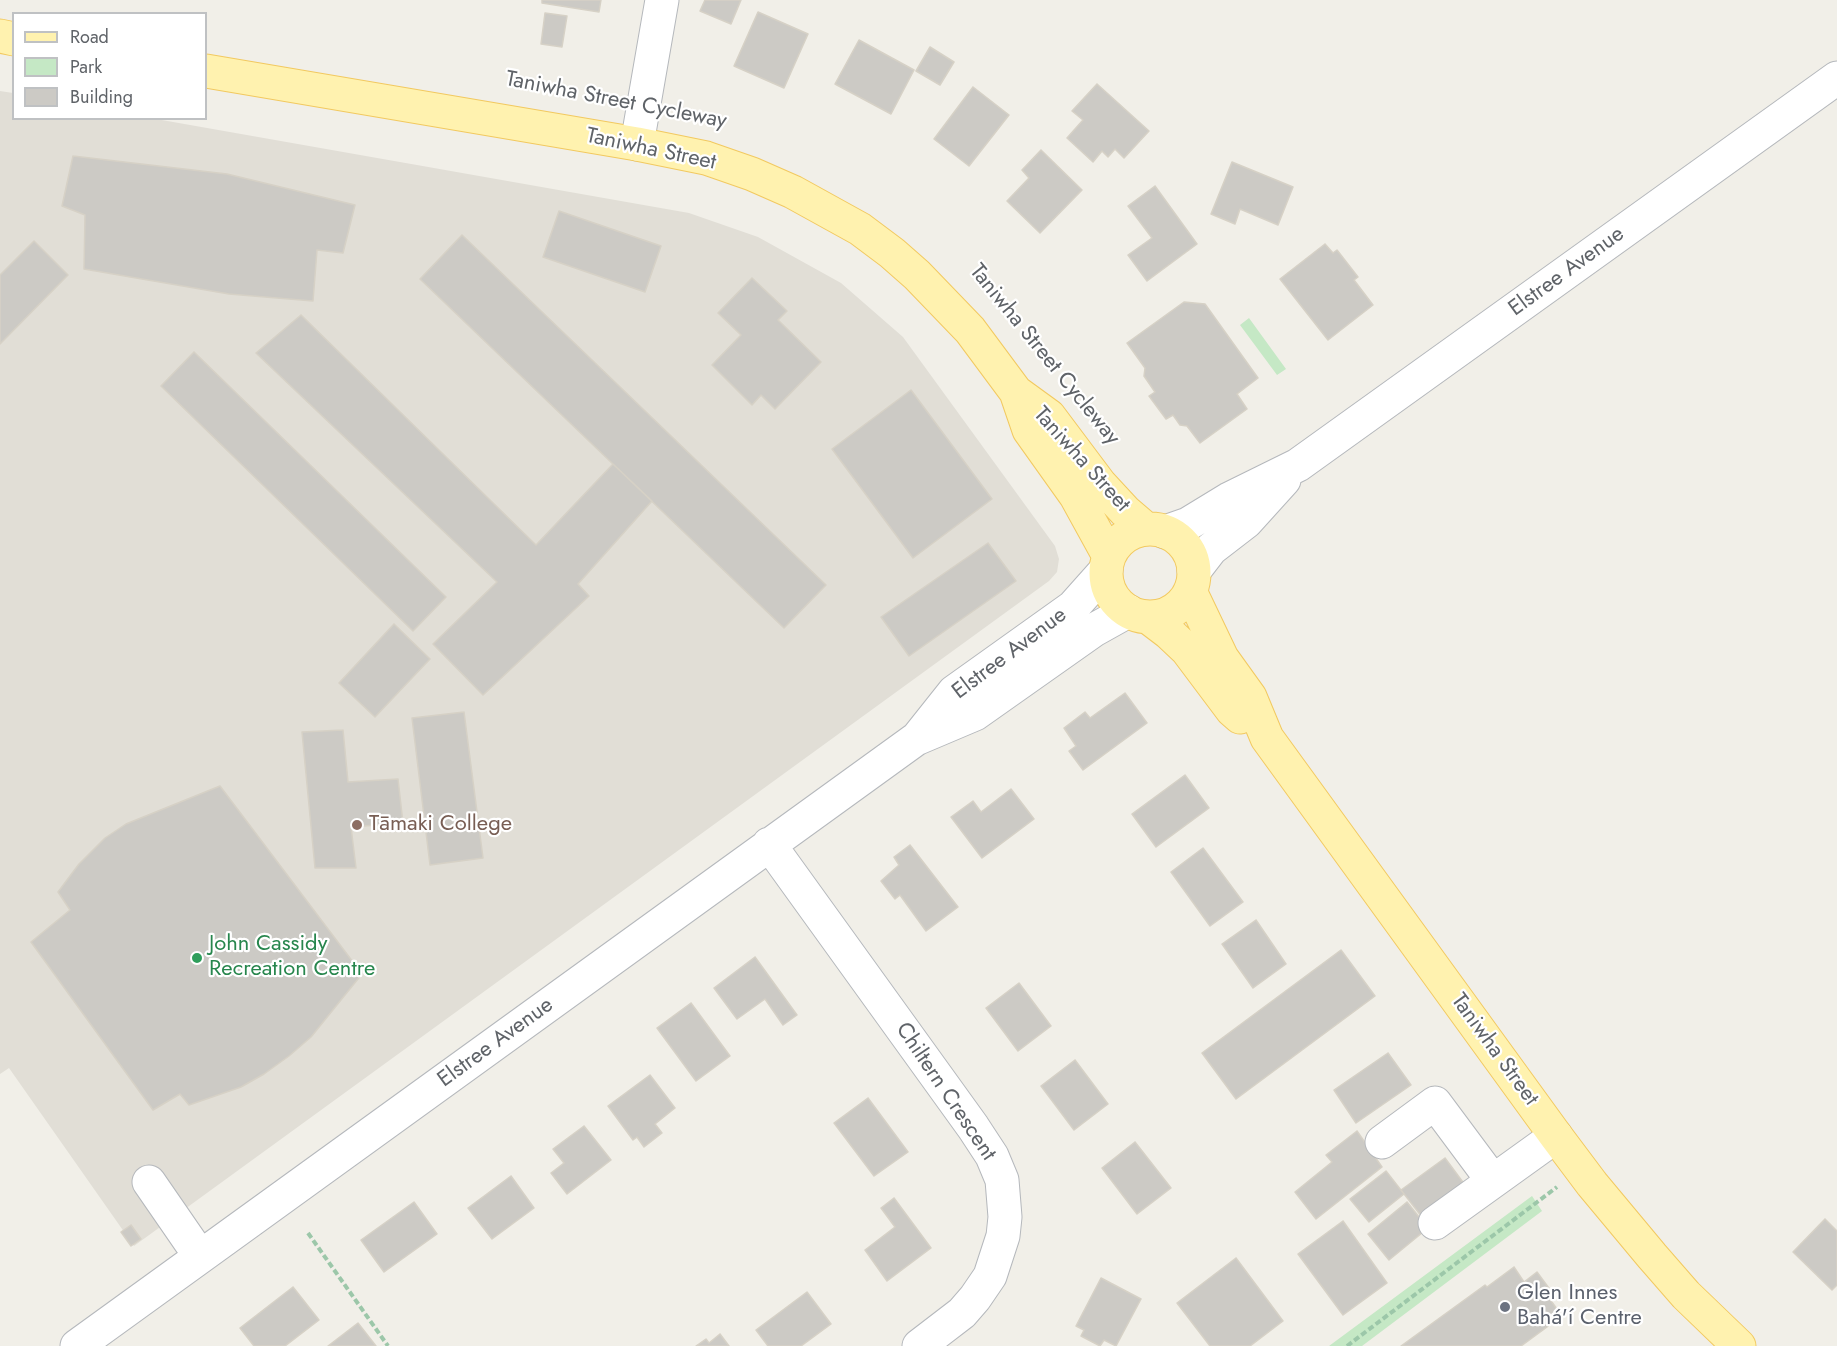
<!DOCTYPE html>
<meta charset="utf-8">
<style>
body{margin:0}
#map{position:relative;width:1837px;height:1346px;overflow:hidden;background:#f1efe8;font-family:Jost,sans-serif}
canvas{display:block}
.legend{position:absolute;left:12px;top:12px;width:195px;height:108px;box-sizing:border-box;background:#fff;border:2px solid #bfc1c3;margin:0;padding:8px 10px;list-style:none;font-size:18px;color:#5f6368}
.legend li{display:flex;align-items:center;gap:12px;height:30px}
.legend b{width:30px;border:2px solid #bfc1c3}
</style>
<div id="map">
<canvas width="1837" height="1346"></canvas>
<ul class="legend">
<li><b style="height:8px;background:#fff2af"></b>Road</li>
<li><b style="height:16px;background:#c5e8c5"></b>Park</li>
<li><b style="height:16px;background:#cccac5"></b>Building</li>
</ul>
</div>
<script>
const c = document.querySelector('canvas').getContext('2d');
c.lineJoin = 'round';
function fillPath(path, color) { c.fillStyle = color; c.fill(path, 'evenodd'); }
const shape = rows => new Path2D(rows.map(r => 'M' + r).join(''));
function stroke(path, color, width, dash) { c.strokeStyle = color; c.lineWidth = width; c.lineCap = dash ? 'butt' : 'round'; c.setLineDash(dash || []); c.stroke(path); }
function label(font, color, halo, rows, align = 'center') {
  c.font = font + ' Jost,sans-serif'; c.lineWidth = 4.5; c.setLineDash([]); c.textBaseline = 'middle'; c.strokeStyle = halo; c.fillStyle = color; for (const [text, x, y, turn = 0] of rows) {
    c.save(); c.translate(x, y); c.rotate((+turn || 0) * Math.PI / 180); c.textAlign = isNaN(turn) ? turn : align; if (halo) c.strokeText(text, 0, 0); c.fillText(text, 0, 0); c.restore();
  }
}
fillPath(shape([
 [0,91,13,93,14,118,156,119,689,213,758,237,841,283,903,337,1055,546,1059,559,1057,572,1049,581,134,1246,9,1068,0,1074]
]), '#e1ded6');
fillPath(shape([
 [1249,318,1286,369,1277,375,1240,325],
 [1532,1196,1542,1211,1362,1346,1329,1346]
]), '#c5e8c5');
const building = shape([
 [542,0,601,0,599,12,542,3,542,0],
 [705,0,741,0,731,24,700,11,705,0],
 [758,12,808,34,784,88,734,66,758,12],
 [545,13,567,16,562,47,541,44,545,13],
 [859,40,914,70,891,114,835,84,859,40],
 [930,47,954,62,940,85,916,71,930,47],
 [1097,84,1149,131,1124,158,1115,149,1108,157,1102,151,1093,162,1067,138,1083,120,1072,111,1097,84],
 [973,87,1009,115,969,166,934,139,973,87],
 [1041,150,1082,190,1040,233,1007,201,1029,178,1022,170,1041,150],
 [73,156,227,174,355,205,343,253,317,250,313,301,229,294,84,269,85,215,62,206,73,156],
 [1232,162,1293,187,1278,225,1240,209,1235,224,1211,214,1232,162],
 [1155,186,1197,244,1147,281,1128,255,1152,238,1128,206,1155,186],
 [559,211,661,246,645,292,543,257,559,211],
 [462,235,826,585,784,628,420,279,462,235],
 [34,241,68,275,0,344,0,275,34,241],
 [1325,244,1333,253,1337,250,1358,277,1354,280,1373,305,1328,340,1280,279,1325,244],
 [752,278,787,311,778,320,821,362,775,409,761,395,752,405,712,365,741,335,718,313,752,278],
 [1184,302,1205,304,1258,378,1237,394,1247,409,1200,443,1187,426,1180,425,1173,415,1166,419,1149,396,1155,392,1144,376,1145,368,1127,343,1184,302],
 [301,315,536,545,613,464,652,501,578,584,589,596,483,695,433,644,497,582,256,353,301,315],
 [194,352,446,597,413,631,161,386,194,352],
 [911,390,992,499,913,558,832,449,911,390],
 [988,543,1016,581,909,656,881,617,988,543],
 [394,624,430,659,375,717,339,683,394,624],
 [1125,693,1147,723,1083,770,1069,751,1076,746,1064,728,1085,712,1090,718,1125,693],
 [464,712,483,858,430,865,412,718,464,712],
 [343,730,348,782,398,779,403,823,351,827,356,868,315,868,302,732,343,730],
 [1185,775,1209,808,1156,847,1132,814,1185,775],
 [220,786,362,974,311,1037,289,1056,264,1074,241,1087,189,1105,180,1094,153,1110,31,942,70,910,58,892,79,864,105,838,126,824,220,786],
 [1011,789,1034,819,982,858,951,817,973,801,981,812,1011,789],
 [910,845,958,907,926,931,900,895,895,899,881,881,899,865,894,857,910,845],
 [1203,848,1243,902,1210,926,1171,872,1203,848],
 [1256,920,1286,964,1253,988,1222,944,1256,920],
 [1341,950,1375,996,1236,1099,1202,1053,1341,950],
 [755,957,797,1015,783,1025,765,999,737,1019,714,988,755,957],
 [1019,983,1051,1026,1018,1051,986,1008,1019,983],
 [691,1003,730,1056,696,1081,657,1028,691,1003],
 [1388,1053,1411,1085,1356,1123,1334,1090,1388,1053],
 [1075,1060,1108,1104,1074,1130,1041,1086,1075,1060],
 [650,1075,675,1108,655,1124,662,1133,644,1147,637,1137,633,1140,608,1106,650,1075],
 [868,1098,908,1152,874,1176,834,1123,868,1098],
 [584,1126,611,1160,567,1194,551,1173,564,1163,553,1149,584,1126],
 [1357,1131,1382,1167,1316,1219,1295,1192,1332,1162,1326,1155,1357,1131],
 [1135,1142,1171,1188,1137,1214,1102,1168,1135,1142],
 [1445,1158,1465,1185,1422,1217,1401,1190,1445,1158],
 [1386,1171,1404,1194,1369,1222,1350,1199,1386,1171],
 [511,1176,534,1208,492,1239,468,1208,511,1176],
 [894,1198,931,1248,887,1281,865,1250,895,1227,881,1208,894,1198],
 [414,1202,437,1234,384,1272,361,1240,414,1202],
 [1407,1202,1428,1228,1389,1260,1368,1234,1407,1202],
 [1825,1219,1837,1231,1837,1285,1832,1290,1793,1252,1825,1219],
 [1343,1221,1387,1283,1343,1315,1298,1254,1343,1221],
 [131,1225,141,1239,131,1246,121,1232,131,1225],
 [1236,1258,1283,1321,1250,1346,1210,1346,1177,1303,1236,1258],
 [1514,1267,1524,1282,1537,1272,1554,1295,1549,1298,1562,1316,1521,1346,1401,1346,1485,1285,1487,1287,1514,1267],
 [1101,1278,1141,1299,1116,1346,1104,1340,1100,1346,1081,1336,1084,1330,1076,1326,1101,1278],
 [293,1287,319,1320,285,1346,254,1346,240,1328,293,1287],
 [807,1292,831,1324,801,1346,768,1346,756,1330,807,1292],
 [358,1323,376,1346,328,1346,358,1323],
 [720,1334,729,1346,696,1346,706,1339,709,1343,720,1334]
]);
fillPath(building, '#cccac5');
stroke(building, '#d6d1c6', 1.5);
const minor = shape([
 [637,144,662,0],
 [1165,532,1188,524,1229,499,1298,465,1837,78],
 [1194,571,1211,549,1246,522,1284,480],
 [919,736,954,692,1073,607,1106,570],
 [769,844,973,1127,992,1156,1002,1180,1005,1217,1003,1236,990,1276,975,1298,962,1313,919,1346],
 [1382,1142,1435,1103,1493,1181],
 [149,1182,200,1256],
 [1435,1223,1556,1136],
 [77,1346,916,739,975,714,1094,630,1128,611]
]);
const major = shape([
 [0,36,14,39],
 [206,71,637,144,706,158,752,174,793,192,860,229,892,253,917,275,970,330,1016,392,1049,416,1100,484,1125,511,1146,529],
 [1016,392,1029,430,1076,496,1109,556],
 '1106 573a44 44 0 1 1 88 0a44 44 0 1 1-88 0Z',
 [1190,591,1222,658,1250,697,1267,738,1556,1136,1592,1184,1652,1256,1686,1295,1739,1346],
 [1148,617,1169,633,1187,650,1232,710,1240,717]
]);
stroke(minor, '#b5b8bc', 35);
stroke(major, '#f2c960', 35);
stroke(shape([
 [308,1233,388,1346],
 [1347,1346,1557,1187]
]), '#9cc7a9', 4, [6, 3]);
stroke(minor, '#fff', 33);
stroke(major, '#fff2af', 33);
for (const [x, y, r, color] of [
 [357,825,6,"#8d6e63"],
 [197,958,6,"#2e9e5b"],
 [1505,1307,6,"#6b7280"]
]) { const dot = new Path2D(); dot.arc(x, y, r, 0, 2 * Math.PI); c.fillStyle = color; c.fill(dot); stroke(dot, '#fff', 2); }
label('22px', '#5f6368', '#fff', [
 ["Taniwha Street Cycleway",616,101,11],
 ["Taniwha Street",651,150,12],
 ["Elstree Avenue",1567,272,-36],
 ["Taniwha Street Cycleway",1044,355,51],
 ["Taniwha Street",1081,460,48],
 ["Elstree Avenue",1010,654,-37],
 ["Elstree Avenue",496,1043,-36],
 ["Taniwha Street",1494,1050,54],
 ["Chiltern Crescent",945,1092,56]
]);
label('22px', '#785e54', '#fff', [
 ["Tāmaki College",369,825]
], 'left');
label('22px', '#27864d', '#fff', [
 ["John Cassidy",209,945],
 ["Recreation Centre",209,970]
], 'left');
label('22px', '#5b616d', '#fff', [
 ["Glen Innes",1517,1294],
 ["Bahá'í Centre",1517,1319]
], 'left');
</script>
